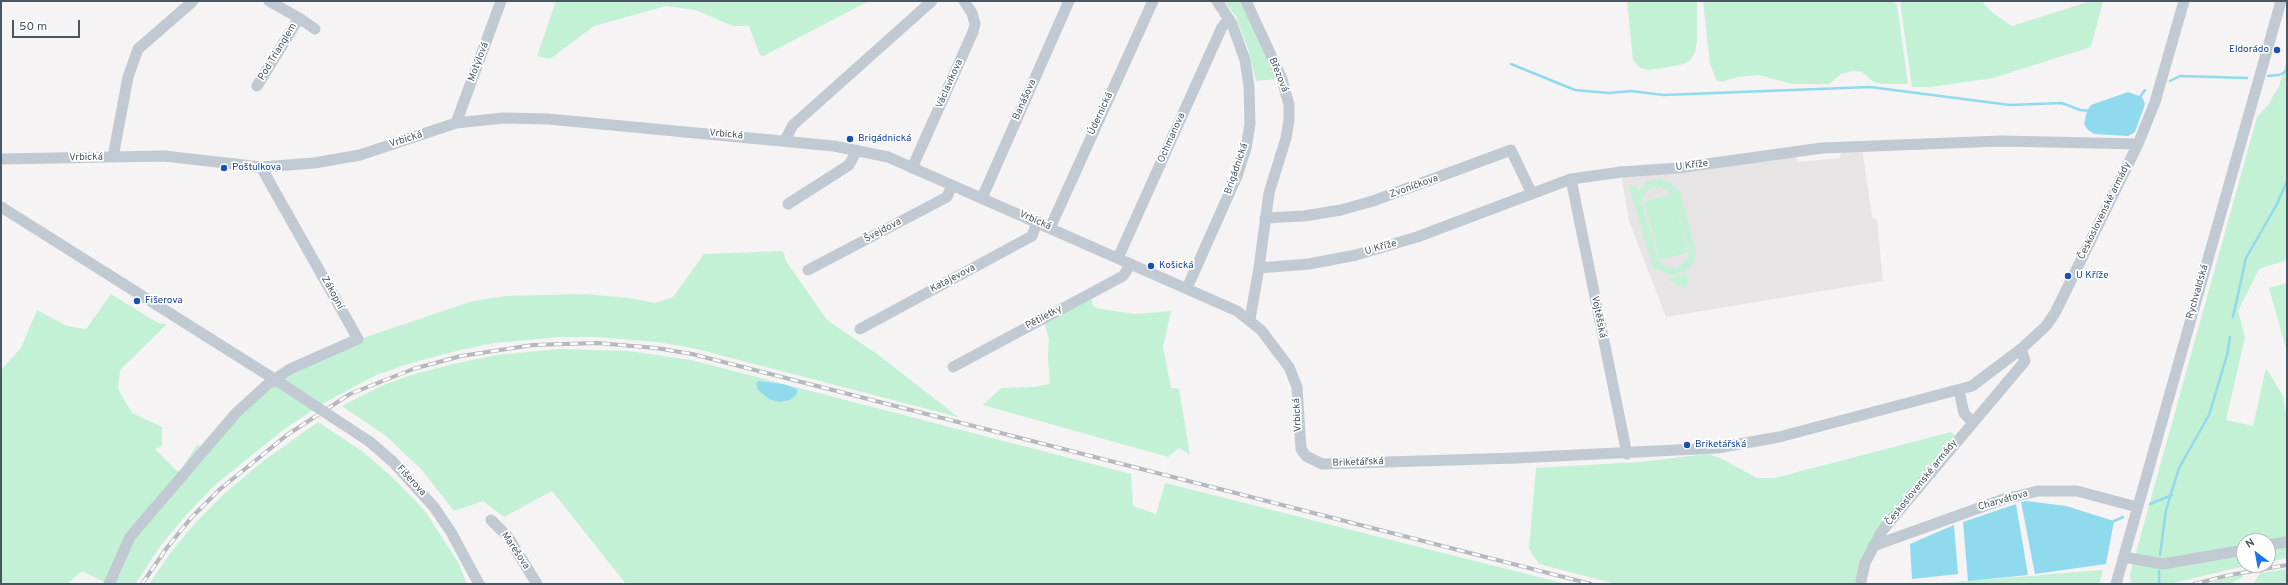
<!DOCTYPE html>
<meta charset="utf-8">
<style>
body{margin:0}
#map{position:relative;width:2288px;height:585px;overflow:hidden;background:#f5f3f3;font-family:Overpass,sans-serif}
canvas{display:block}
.frame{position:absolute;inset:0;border:2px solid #4a5661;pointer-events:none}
.north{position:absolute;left:2236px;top:533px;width:40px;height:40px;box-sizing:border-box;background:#fff;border:1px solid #b7bbc0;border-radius:50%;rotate:328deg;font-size:11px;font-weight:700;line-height:16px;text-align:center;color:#4a5661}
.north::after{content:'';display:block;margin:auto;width:14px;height:18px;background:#1a73e8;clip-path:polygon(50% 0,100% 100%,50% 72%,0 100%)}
.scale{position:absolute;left:12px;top:20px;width:68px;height:18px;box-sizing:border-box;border:2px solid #4a5661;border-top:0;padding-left:5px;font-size:12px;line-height:14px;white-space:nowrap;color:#4a5661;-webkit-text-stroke:3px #fff;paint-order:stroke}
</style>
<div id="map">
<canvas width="2288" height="585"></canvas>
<div class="frame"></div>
<div class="north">N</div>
<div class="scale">50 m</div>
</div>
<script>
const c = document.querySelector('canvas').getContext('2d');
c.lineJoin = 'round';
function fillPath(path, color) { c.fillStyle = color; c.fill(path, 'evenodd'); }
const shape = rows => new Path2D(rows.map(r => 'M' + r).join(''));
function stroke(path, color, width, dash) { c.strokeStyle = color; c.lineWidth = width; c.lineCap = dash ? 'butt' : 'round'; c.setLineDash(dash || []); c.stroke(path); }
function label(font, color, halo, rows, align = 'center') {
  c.font = font + ' Overpass,sans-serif'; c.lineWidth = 3.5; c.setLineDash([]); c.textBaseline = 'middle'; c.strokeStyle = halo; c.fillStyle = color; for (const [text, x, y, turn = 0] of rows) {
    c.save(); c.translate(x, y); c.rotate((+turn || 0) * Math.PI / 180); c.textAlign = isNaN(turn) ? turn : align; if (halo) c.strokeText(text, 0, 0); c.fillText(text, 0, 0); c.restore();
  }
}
fillPath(shape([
 [1862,148,1872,217,1877,221,1883,281,1666,317,1629,221,1621,175,1796,154,1797,162,1840,158,1841,149]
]), '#e6e4e5');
fillPath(shape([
 [556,1,869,1,763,56,760,55,749,26,733,26,696,10,666,6,594,26,550,59,537,56],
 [1224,1,1242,1,1277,79,1256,81,1248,49,1236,17],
 [1627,1,1697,1,1697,41,1695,52,1690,60,1684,64,1662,68,1649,70,1640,68,1633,60],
 [1703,1,1891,1,1897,4,1908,84,1882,84,1874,82,1862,72,1852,71,1841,74,1829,84,1792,84,1759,75,1738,77,1721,82,1716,80,1710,64],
 [1900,1,1985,1,1983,3,1993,13,2012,26,2091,1,2103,1,2091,47,1993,78,1930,87,1912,87],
 [2287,59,2287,260,2259,269,2238,311,2245,337,2226,420,2253,426,2266,368,2283,396,2287,419,2287,558,2268,562,2268,541,2244,541,2244,565,2249,565,2169,584,2131,584,2130,574,2257,117,2268,105,2279,86],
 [1660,179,1671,183,1680,193,1695,248,1695,259,1691,266,1685,271,1674,275,1665,273,1658,269,1654,270,1629,187,1636,185,1638,191,1647,182],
 [1661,186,1672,194,1644,202,1660,260,1688,252,1673,196,1689,251,1687,260,1677,268,1666,267,1658,259,1642,203,1643,196,1648,190],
 [783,251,786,261,827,320,877,354,958,417,693,348,657,342,597,337,559,337,495,343,460,350,411,363,376,375,322,404,283,430,215,485,187,514,161,545,135,584,104,584,104,582,82,571,67,584,1,584,1,370,21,348,37,310,67,326,86,329,111,294,158,323,167,324,120,370,118,389,132,413,162,427,162,446,155,449,179,473,197,445,210,451,236,417,291,371,366,337,473,301,506,296,585,294,629,298,655,303,673,297,704,254],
 [1687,274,1688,282,1685,289,1667,279],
 [2287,283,2287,352,2269,288],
 [1091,299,1094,307,1102,309,1135,314,1171,311,1163,347,1171,388,1179,389,1190,455,1179,448,1168,457,983,405,1001,388,1034,387,1050,384,1048,358,1049,339,1044,322],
 [559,349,629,351,691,360,1131,474,1133,506,1156,514,1165,483,1566,584,626,584,552,491,504,517,483,501,454,511,421,469,386,436,342,406,381,386,414,374,462,362,497,355],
 [759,381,783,384,769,399],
 [318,422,362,451,392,477,425,511,459,564,467,584,149,584,171,552,196,522,224,494,262,462],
 [1951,432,1955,436,1874,536,1857,584,1616,584,1539,564,1529,549,1536,468,1639,462,1708,454,1720,458,1757,478,1775,478],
 [2287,569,2287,584,2253,584,2260,573],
 [2103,570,2099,584,1930,584],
 [2242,574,2243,577,2230,584,2207,584]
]), '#c3f1d5');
fillPath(shape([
 [2128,92,2142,97,2145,104,2135,132,2128,136,2094,134,2088,130,2084,124,2087,111,2091,105],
 [759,381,783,384,797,389,797,394,790,400,779,402,769,399,758,390,756,383],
 [2026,501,2066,506,2114,521,2106,564,2035,574,2021,502],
 [2016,504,2028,575,1968,581,1963,522],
 [1954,525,1958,574,1912,579,1910,544]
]), '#90daee');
stroke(shape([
 [1511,64,1575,90,1609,93,1631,91,1663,95,1870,87,2010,105,2062,103,2080,110,2090,111],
 [2268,76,2279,75,2287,71],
 [2170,81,2180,76,2247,78],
 [2139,98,2145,90],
 [2233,317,2246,258,2277,204,2287,181],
 [2150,504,2172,495],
 [2114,521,2123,517],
 [2160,555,2166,510,2179,468,2209,415,2227,355,2230,337],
 [2159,584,2159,571]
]), '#90daee', 2.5);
stroke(shape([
 [1246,1,1282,79,1289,105,1289,120,1286,138,1269,193,1259,268,1250,319],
 [299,18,315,29],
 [257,86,299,18,269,1],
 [456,123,501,1],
 [785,140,793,125,932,1],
 [113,157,128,77,138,49,193,1],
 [1,159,164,156,261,167,314,163,360,155,456,123,504,118,548,119,834,146,888,157,1237,311,1261,330,1289,367,1297,387,1301,449,1306,456,1322,464,1516,458,1717,448,1779,437,1972,386,2021,349,2046,326,2055,313,2138,144,2155,102,2184,1],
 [912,168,973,32,975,24,972,13,964,1],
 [1571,179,1627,454],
 [982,198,1069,1],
 [788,204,849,165,857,150],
 [1,207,279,382],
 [1265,218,1304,216,1341,210,1373,201,1511,150,1532,194],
 [1050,228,1153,1],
 [1118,258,1222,27,1229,19],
 [1259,268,1309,264,1356,255,1417,237,1571,179,1621,172,1678,168,1822,148,2001,141,2138,144],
 [808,270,947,197,952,185],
 [1187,288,1237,176,1246,148,1250,124,1249,86,1245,60,1232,24,1217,1],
 [860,329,1032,236,1037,222],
 [953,367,1123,276,1131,264],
 [1959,391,1964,413,1972,422],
 [370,442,393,462,434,507,451,532,479,584],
 [491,520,508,537,537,584],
 [2268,545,2287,542],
 [1873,546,2004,499,2038,491,2077,491,2137,507],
 [2124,557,2163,564,2244,550],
 [1861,581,1865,563,1882,531,2025,361,2021,349],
 [109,584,130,537,236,413,268,384,290,369,358,339,261,167],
 [2116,584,2281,1]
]), '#c1cad2', 11);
const rail = shape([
 [142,584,166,549,191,518,219,490,287,435,350,394,413,369,461,356,533,345,597,343,656,348,692,354,1591,584],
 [2194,584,2230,575,2287,565]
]);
stroke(rail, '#b5b8bd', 4);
stroke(rail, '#fff', 2.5, [8]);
stroke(shape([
 [279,382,370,442]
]), '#c1cad2', 11);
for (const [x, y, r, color] of [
 [2277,50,4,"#1a4fb4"],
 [850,139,4,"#1a4fb4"],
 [224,168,4,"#1a4fb4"],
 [1151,266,4,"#1a4fb4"],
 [2068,276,4,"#1a4fb4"],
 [137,301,4,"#1a4fb4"],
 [1687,445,4,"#1a4fb4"]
]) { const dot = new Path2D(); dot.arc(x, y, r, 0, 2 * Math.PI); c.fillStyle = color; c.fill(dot); stroke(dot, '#fff', 1.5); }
label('10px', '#164399', '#fff', [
 ["Eldorádo",2269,50,"right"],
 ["Brigádnická",858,139],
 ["Poštulkova",232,168],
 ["Košická",1159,266],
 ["U Kříže",2076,276],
 ["Fišerova",145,301],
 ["Briketářská",1695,445]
], 'left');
label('10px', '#4a5661', '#fff', [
 ["Pod Trianglem",278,52,-59],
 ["Motýlová",479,62,-69],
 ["Březová",1278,75,68],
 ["Václavíkova",950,84,-66],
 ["Banášova",1025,100,-66],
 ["Údernická",1101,114,-65],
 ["Vrbická",726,135,5],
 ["Ochmanova",1172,138,-66],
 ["Vrbická",406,140,-18],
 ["Vrbická",86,158,-1],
 ["U Kříže",1692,166,-7],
 ["Brigádnická",1237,169,-71],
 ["Zvoníčkova",1414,187,-20],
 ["Československé armády",2105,211,-64],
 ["Vrbická",1035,221,24],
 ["Švejdova",883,231,-28],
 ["U Kříže",1381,248,-16],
 ["Katajevova",953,279,-28],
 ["Rychvaldská",2198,292,-74],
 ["Zákopní",332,293,61],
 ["Vojtěšská",1598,317,79],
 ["Pětiletky",1044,318,-28],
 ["Vrbická",1298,415,-93],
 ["Briketářská",1358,463,-2],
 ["Fišerova",411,481,47],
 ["Československé armády",1922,483,-51],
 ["Charvátova",2003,501,-16],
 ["Marešova",515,551,56]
]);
</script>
